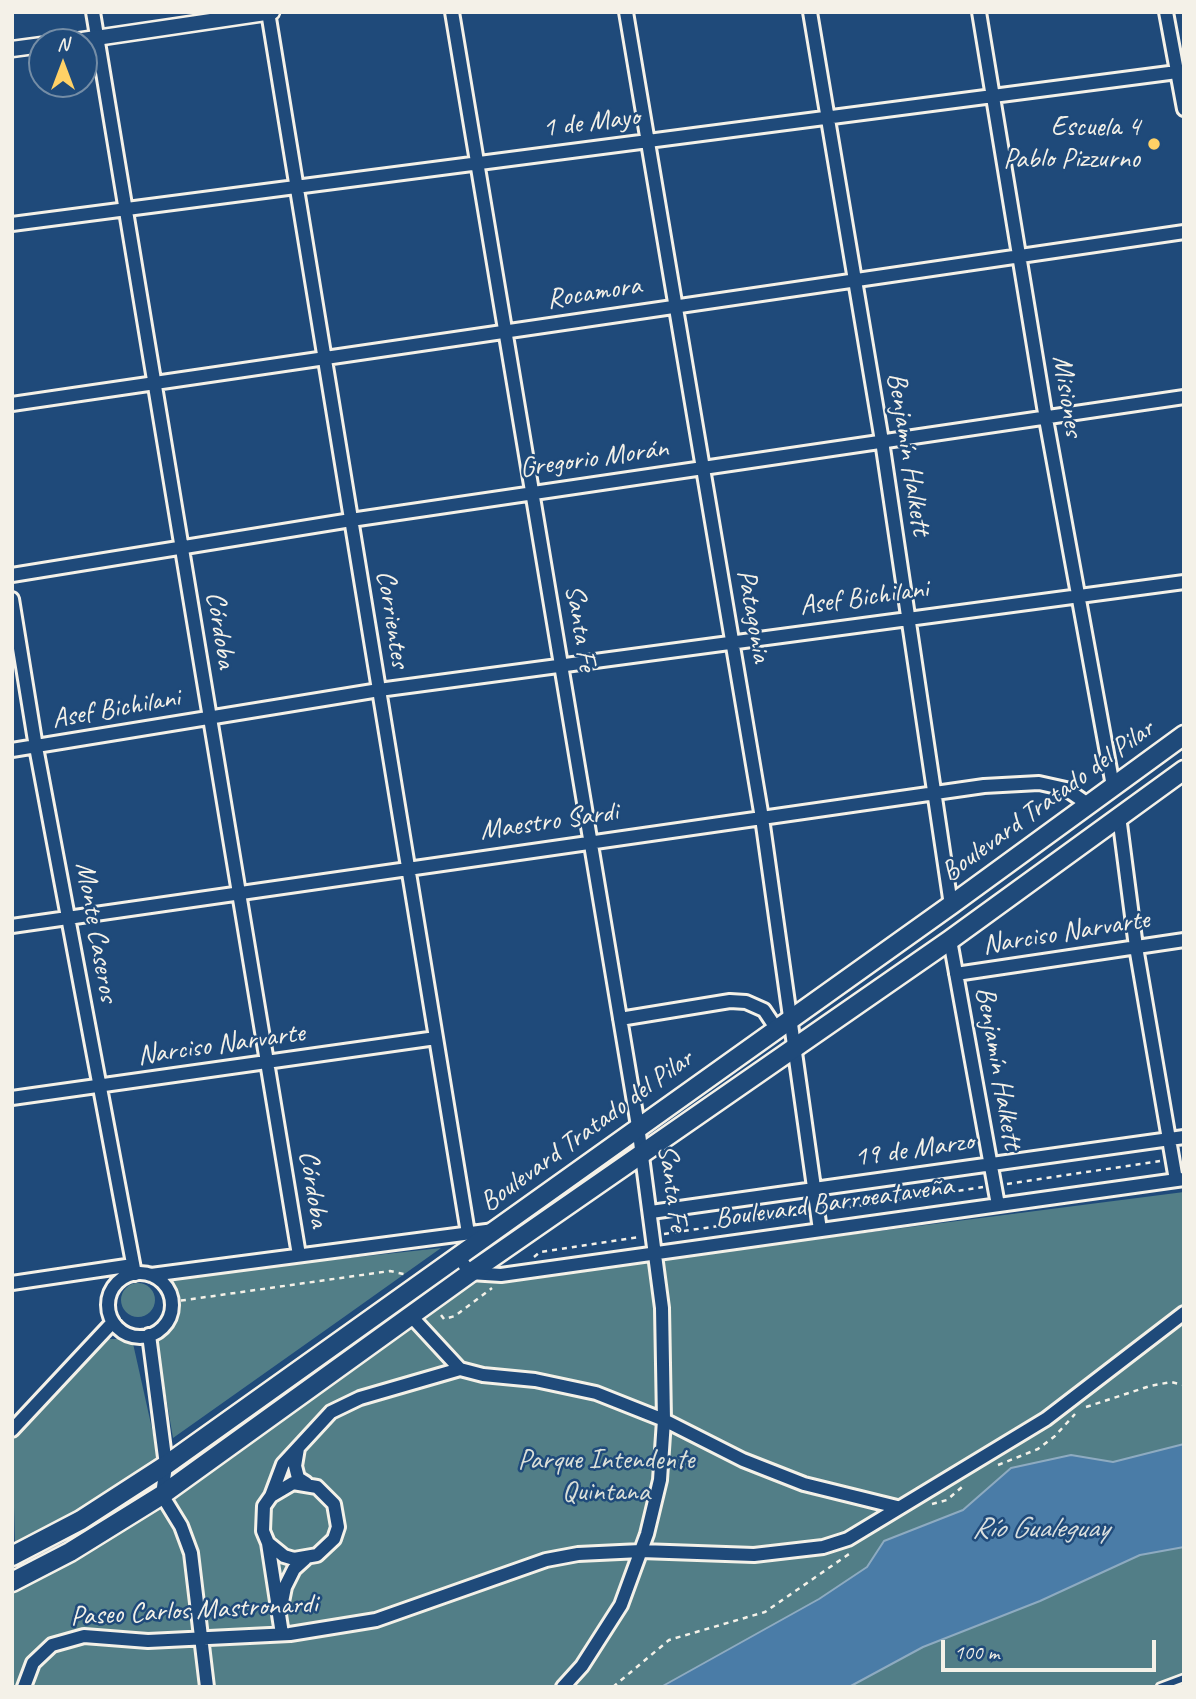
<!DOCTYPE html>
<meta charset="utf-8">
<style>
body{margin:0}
#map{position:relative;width:1196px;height:1699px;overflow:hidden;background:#1f4a7a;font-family:Caveat,sans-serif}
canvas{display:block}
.frame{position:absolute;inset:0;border:14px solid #f4f1e8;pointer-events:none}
.north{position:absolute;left:28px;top:28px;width:70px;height:70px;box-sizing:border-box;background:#1f4a7a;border:2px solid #748da6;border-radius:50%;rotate:0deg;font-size:19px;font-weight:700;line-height:28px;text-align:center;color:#f4f1e8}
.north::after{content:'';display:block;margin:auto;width:24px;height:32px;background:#ffd166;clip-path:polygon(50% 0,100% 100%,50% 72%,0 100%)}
.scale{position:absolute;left:941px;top:1640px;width:215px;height:32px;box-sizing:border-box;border:4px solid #f4f1e8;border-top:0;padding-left:9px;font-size:21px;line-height:24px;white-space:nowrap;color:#f4f1e8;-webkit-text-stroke:5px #1f4a7a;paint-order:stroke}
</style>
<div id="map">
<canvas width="1196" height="1699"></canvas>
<div class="frame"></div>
<div class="north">N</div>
<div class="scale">100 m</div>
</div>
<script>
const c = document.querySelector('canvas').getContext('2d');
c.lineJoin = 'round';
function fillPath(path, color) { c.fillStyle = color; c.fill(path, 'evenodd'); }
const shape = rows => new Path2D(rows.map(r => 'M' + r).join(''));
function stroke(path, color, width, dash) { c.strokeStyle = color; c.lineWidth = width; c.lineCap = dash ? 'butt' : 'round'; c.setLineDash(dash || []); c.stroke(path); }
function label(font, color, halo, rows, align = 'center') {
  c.font = font + ' Caveat,sans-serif'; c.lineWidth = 5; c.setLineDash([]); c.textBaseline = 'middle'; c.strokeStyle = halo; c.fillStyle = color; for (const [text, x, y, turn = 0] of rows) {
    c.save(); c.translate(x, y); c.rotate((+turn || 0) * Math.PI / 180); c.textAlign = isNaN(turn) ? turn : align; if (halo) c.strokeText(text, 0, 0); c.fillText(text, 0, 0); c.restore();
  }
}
fillPath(shape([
 [1184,1192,1184,1444,1113,1462,1071,1455,1011,1468,963,1510,884,1541,867,1567,819,1599,661,1687,12,1687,12,1591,174,1494,473,1280,504,1279],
 [441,1248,344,1317,173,1438,156,1337,170,1327,179,1306,174,1288,164,1278],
 '121 1300a17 17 0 1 1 34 0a17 17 0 1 1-34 0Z',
 [109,1339,132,1339,159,1460,74,1514,15,1543,12,1437],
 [1184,1547,1184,1687,849,1687,923,1647,1040,1601,1140,1555]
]), '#527e87');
const water = shape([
 [1184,1444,1184,1547,1140,1555,1040,1601,923,1647,849,1687,661,1687,819,1599,867,1567,884,1541,963,1510,1011,1468,1071,1455,1113,1462,1184,1444]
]);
fillPath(water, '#4a7ca7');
stroke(water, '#8eabc1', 2);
const service = shape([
 [1160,1687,1184,1678]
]);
const minor = shape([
 [93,12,299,1255],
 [268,12,468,1233],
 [452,12,638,1126,662,1308,664,1420,660,1480,647,1534,621,1605,582,1666,563,1687],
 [626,12,762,818,820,1230],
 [810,12,882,441,951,905],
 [979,12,1046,419,1113,786],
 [1166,12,1184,109],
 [12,224,1177,72],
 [12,404,1184,232],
 [12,575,351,520,1184,397],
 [12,599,36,747,135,1274],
 [12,750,379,690,1184,582],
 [1119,816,1136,947,1176,1180],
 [12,926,984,786,1039,783,1066,789,1089,805],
 [950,940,998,1205],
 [956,974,1184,940],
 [620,1019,730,1001,746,1002,764,1010,776,1028],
 [12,1098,436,1038],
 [651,1212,1184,1137],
 [458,1256,470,1273,501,1275,1184,1179],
 '108 1305a32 32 0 1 1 64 0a32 32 0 1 1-64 0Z',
 [151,1275,494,1230],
 [12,1283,133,1265],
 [411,1316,460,1369,483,1375,535,1380,596,1393,664,1420,743,1460,804,1484,897,1507],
 [149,1335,166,1465,162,1495,181,1526,191,1553,207,1687],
 [12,1430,113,1322],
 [298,1448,295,1466,298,1478,306,1483],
 [271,1496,283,1464,331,1412,360,1398,460,1369],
 [268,1543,284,1556,294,1559,317,1555,334,1539,338,1527,334,1504,317,1487,293,1483,271,1496,264,1506,263,1531,268,1543,282,1634],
 [281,1607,285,1587,294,1569,305,1559],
 [24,1687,33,1663,52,1645,84,1636,148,1641,290,1634,376,1620,546,1560,578,1554,641,1551,754,1555,823,1547,848,1539,1046,1419,1184,1313]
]);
const tertiary = shape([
 [69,42,272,12],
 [12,49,42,45]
]);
const secondary = shape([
 [12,1556,81,1520,166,1465,951,905,1184,735],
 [12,1582,70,1552,162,1495,470,1273,950,940,1184,770]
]);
stroke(service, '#f4f1e8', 11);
stroke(minor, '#f4f1e8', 18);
stroke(tertiary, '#f4f1e8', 19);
stroke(secondary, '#f4f1e8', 23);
stroke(shape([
 [1007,1184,1160,1161],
 [830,1210,983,1187],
 [664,1234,806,1213],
 [534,1257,540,1252,640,1237],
 [171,1302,390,1271,408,1275],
 [441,1315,444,1319,455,1316,492,1288],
 [1086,1407,1150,1386,1171,1382,1184,1385],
 [998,1465,1038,1449,1055,1436,1075,1414],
 [932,1504,947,1500,962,1487],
 [613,1687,669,1640,765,1612,849,1554]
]), '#f4f1e8', 2.5, [5, 5]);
stroke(service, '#1f4a7a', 6);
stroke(minor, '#1f4a7a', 12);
stroke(tertiary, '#1f4a7a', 14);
stroke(secondary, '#1f4a7a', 18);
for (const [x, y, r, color] of [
 [1154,144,7,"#ffd166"]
]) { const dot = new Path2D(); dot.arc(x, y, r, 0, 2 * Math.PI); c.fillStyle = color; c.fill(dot); stroke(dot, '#1f4a7a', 2.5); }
label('28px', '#f4f1e8', '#1f4a7a', [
 ["1 de Mayo",591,123,-7],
 ["Rocamora",594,293,-9],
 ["Misiones",1067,396,81],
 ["Benjamín Halkett",908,454,81],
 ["Gregorio Morán",594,459,-8],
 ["Asef Bichilani",864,598,-8],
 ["Patagonia",753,616,80],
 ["Corrientes",392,619,81],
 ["Santa Fe",580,628,81],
 ["Córdoba",220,630,81],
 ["Asef Bichilani",116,709,-10],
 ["Boulevard Tratado del Pilar",1048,801,-36],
 ["Maestro Sardi",549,822,-8],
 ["Monte Caseros",96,932,80],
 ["Narciso Narvarte",1066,933,-9],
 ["Narciso Narvarte",221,1045,-8],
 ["Benjamín Halkett",998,1068,80],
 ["Boulevard Tratado del Pilar",587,1131,-36],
 ["19 de Marzo",914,1150,-8],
 ["Santa Fe",672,1188,82],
 ["Córdoba",313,1189,81],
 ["Boulevard Barroeataveña",834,1203,-8],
 ["Paseo Carlos Mastronardi",194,1611,-3]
]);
label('28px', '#f4f1e8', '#1f4a7a', [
 ["Escuela 4",1140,128],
 ["Pablo Pizzurno",1140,160]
], 'right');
label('28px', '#dce0d9', '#1f4a7a', [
 ["Parque Intendente",606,1461],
 ["Quintana",606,1493]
]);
label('italic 30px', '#dadfde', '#1f4a7a', [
 ["Río Gualeguay",1040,1529]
]);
</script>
